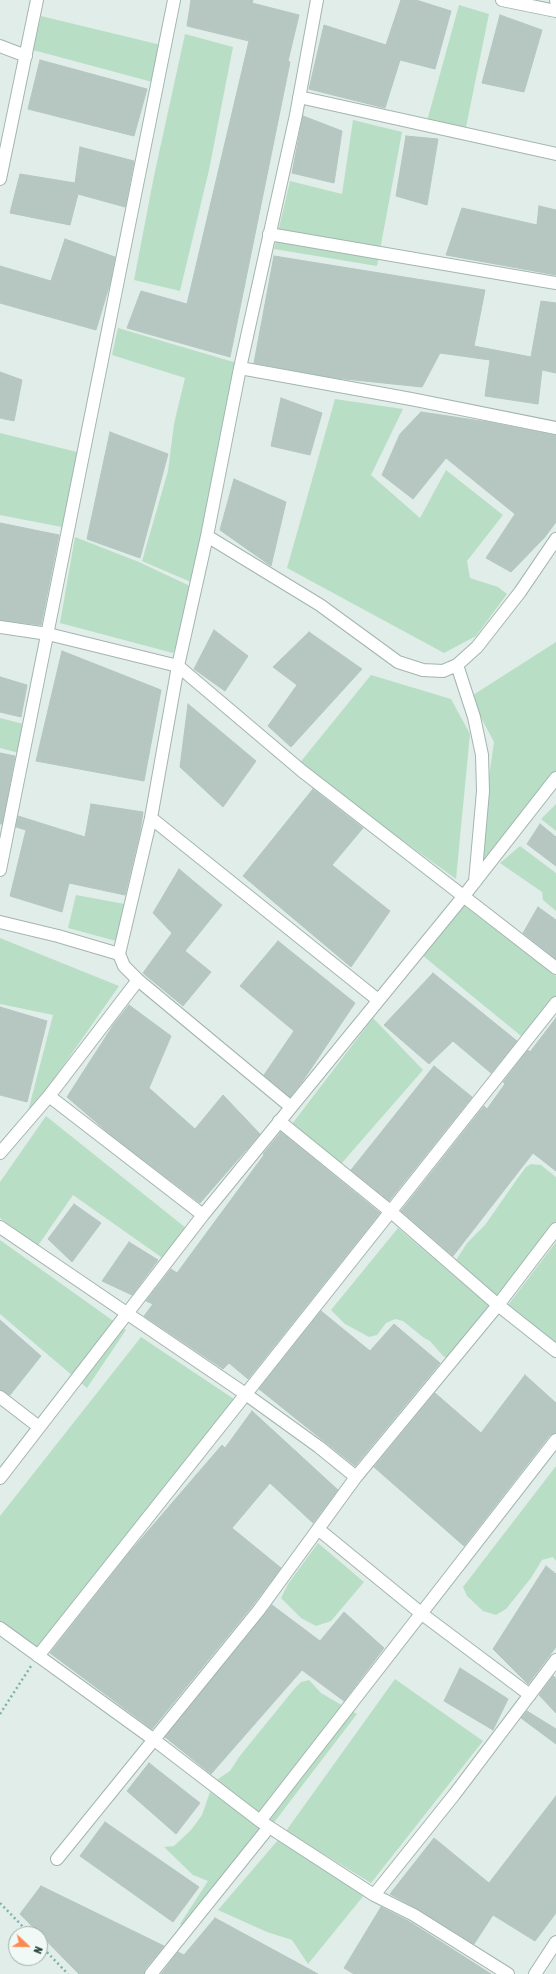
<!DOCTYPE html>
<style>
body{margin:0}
#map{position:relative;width:556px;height:1974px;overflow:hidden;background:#e1ede8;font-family:"Asap Condensed",sans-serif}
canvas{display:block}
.north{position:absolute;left:8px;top:1926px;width:40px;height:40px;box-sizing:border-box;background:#f1f9f6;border:1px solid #9daeaa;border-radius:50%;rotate:112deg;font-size:11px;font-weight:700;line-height:16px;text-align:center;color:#203e39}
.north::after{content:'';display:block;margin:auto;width:14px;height:18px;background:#fc894f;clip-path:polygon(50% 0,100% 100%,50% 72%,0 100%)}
</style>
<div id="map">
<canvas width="556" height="1974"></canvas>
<div class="north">N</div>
</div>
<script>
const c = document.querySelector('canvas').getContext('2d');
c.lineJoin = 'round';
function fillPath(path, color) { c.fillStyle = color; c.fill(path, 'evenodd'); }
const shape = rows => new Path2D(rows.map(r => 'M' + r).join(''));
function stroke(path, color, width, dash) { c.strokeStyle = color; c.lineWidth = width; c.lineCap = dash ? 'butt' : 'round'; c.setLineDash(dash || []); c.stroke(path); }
fillPath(shape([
 [459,5,489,14,465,132,427,121],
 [41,16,161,45,156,83,33,50],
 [185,34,233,47,209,170,180,291,134,280,154,176],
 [353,120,402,132,377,266,274,249,290,181,342,194],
 [118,328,237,363,193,583,142,561,168,471,174,424,185,378,112,355],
 [335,399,403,409,371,475,420,518,446,470,503,515,467,561,470,578,498,587,507,594,476,636,444,653,287,568],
 [0,433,81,453,67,528,0,515],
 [75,537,139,562,192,587,183,632,173,653,60,623],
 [556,642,556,783,475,876,494,742,470,697],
 [371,675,451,699,470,734,456,879,298,765],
 [0,718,31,726,23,754,0,748],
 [556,804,556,831,541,819],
 [520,846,556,873,556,911,543,900,542,892,500,863],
 [76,895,130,905,120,942,68,928],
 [462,904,556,976,556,1003,526,1040,422,955],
 [0,938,119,986,26,1119,53,1015,0,1004],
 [373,1018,423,1070,341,1164,292,1124],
 [46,1116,196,1236,171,1264,73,1195,37,1247,0,1218,0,1182],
 [531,1164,541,1165,556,1177,556,1228,499,1303,453,1265,467,1243,485,1225,515,1182,526,1167],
 [398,1228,493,1309,451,1360,443,1356,430,1341,424,1338,403,1321,395,1319,386,1323,377,1335,369,1337,345,1324,331,1310],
 [0,1240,126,1330,87,1388,0,1314],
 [556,1242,556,1348,505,1309],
 [141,1337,243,1405,34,1657,0,1633,0,1516],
 [556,1466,556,1561,553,1557,542,1560,531,1578,506,1609,496,1615,483,1611,467,1596,463,1587],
 [318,1543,364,1582,331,1621,316,1626,301,1618,281,1598,288,1584],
 [395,1679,483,1741,371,1883,286,1831],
 [309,1680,321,1693,357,1714,272,1825,212,1783,230,1771,239,1757,295,1688,301,1682],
 [210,1792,267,1831,188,1936,180,1924,208,1881,193,1875,164,1847,174,1846,191,1830,202,1815],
 [278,1840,365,1894,308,1964,292,1940,267,1932,218,1910]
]), '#b8dfc6');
const building = shape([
 [191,0,253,0,252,3,299,15,288,61,290,62,230,357,127,328,141,291,187,304,249,41,187,26,191,0],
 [401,0,416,0,451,11,435,69,400,60,385,108,309,89,324,25,386,45,401,0],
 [500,15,542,30,524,92,482,83,500,15],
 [40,60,147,89,134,136,28,109,40,60],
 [303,116,342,131,334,183,292,173,303,116],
 [406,136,438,139,427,205,396,196,406,136],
 [80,147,134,161,125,207,78,194,70,225,10,213,20,174,75,183,80,147],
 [539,206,556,210,556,275,446,255,462,208,537,225,539,206],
 [65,239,115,257,110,283,96,330,0,303,0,266,51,281,65,239],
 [274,256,485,290,474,346,531,357,541,301,556,303,556,373,542,370,538,404,485,396,490,360,440,353,422,387,335,378,254,363,274,256],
 [0,372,22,380,14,421,0,418,0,372],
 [281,398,322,413,310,455,271,446,281,398],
 [421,412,488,422,556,435,556,522,544,538,511,572,486,558,515,514,446,458,413,499,382,475,400,434,421,412],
 [110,432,168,454,140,558,87,539,110,432],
 [234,479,286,502,271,566,220,530,234,479],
 [0,523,59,535,41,625,0,620,0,523],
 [214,630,248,656,225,691,194,669,214,630],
 [309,632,362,669,291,747,268,726,297,685,273,667,309,632],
 [62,651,161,690,144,781,36,761,62,651],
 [0,677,27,685,21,717,0,712,0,677],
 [188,704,256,761,223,807,180,767,188,704],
 [0,753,15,756,2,824,0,824,0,753],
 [313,789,363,828,332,865,390,911,351,967,243,876,313,789],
 [91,804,143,812,140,832,125,895,69,883,62,912,10,896,26,830,16,827,18,816,85,837,91,804],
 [540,824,556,837,556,866,527,844,540,824],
 [179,869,222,905,185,951,211,972,183,1006,143,973,172,933,153,913,179,869],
 [538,907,556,920,556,959,523,933,538,907],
 [278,941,355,1003,302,1082,290,1097,264,1075,294,1031,240,986,278,941],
 [433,973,517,1041,491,1073,453,1041,429,1064,384,1025,433,973],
 [129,1005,171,1036,149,1088,195,1129,223,1095,260,1134,200,1203,112,1136,67,1097,114,1024,129,1005],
 [0,1007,47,1021,27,1102,0,1095,0,1007],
 [556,1018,556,1171,533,1153,453,1256,401,1211,484,1106,487,1109,505,1084,503,1082,528,1050,530,1052,556,1018],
 [434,1066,472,1097,389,1201,351,1170,434,1066],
 [281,1132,380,1213,248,1379,229,1363,223,1369,144,1316,153,1304,146,1301,171,1269,177,1273,264,1155,263,1154,281,1132],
 [74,1204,101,1223,72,1262,48,1239,74,1204],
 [129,1242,158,1260,132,1295,102,1281,129,1242],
 [321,1311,370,1351,394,1324,440,1363,355,1466,259,1389,321,1311],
 [0,1320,41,1356,10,1395,0,1390,0,1320],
 [525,1375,556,1403,556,1433,550,1435,464,1546,374,1467,435,1393,481,1433,525,1375],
 [252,1411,338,1490,313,1523,270,1483,232,1528,281,1568,253,1605,152,1729,50,1653,129,1553,222,1445,225,1448,252,1411],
 [546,1566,556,1574,556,1647,528,1684,493,1649,546,1566],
 [272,1605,320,1641,344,1612,384,1648,344,1701,302,1670,211,1774,165,1737,272,1605],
 [460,1668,508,1699,493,1730,444,1701,460,1668],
 [553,1676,556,1678,556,1713,539,1695,553,1676],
 [527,1711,556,1729,556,1744,521,1718,527,1711],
 [149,1763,200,1803,176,1834,127,1791,149,1763],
 [556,1796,556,1913,535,1941,493,1915,474,1944,418,1909,390,1894,434,1838,489,1883,556,1796],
 [105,1822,199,1887,173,1922,80,1856,105,1822],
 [41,1886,164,1946,145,1969,144,1974,79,1974,20,1914,41,1886],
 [381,1907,410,1922,491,1974,354,1974,344,1968,381,1907],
 [215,1918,318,1974,161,1974,178,1952,184,1955,215,1918]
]);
fillPath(building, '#b6c7c2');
stroke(building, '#b3c7c0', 1);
const minor = shape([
 [502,0,556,11],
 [556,0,556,1],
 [0,46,26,56],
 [299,97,556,154],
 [0,179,37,0],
 [269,234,556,283],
 [240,368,411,399,556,428],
 [207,536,320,605,398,662,423,670,443,671,457,665,477,647,520,592,556,539],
 [0,627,48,634,178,666,302,771,556,968],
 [457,665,474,717,482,755,483,791,475,882],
 [151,818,378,1000],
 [0,870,174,0],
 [0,922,58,936,119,954],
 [49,1096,203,1215],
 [291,1107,138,980,124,966,119,954,151,818,178,666,207,536,240,368,296,115,317,0],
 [279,1121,390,1211,498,1305,556,1351],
 [0,1153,49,1096,138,980],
 [0,1227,247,1395,319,1447,356,1477],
 [0,1397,39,1427],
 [0,1478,203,1215,463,897,556,778],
 [318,1529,422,1614,530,1695],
 [0,1628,153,1739,260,1821,374,1895,414,1915,508,1974],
 [38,1656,556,1003],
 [260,1821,556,1440],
 [57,1859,259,1610,356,1477,498,1305,556,1229],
 [374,1895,454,1795,556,1660],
 [151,1974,269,1827],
 [535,1974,556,1942]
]);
stroke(minor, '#a3b5b0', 14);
stroke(shape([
 [0,1714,31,1666],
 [0,1903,30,1934],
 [40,1945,68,1974]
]), '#7fb3a7', 2.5, [2, 3]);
stroke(minor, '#fff', 12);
</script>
